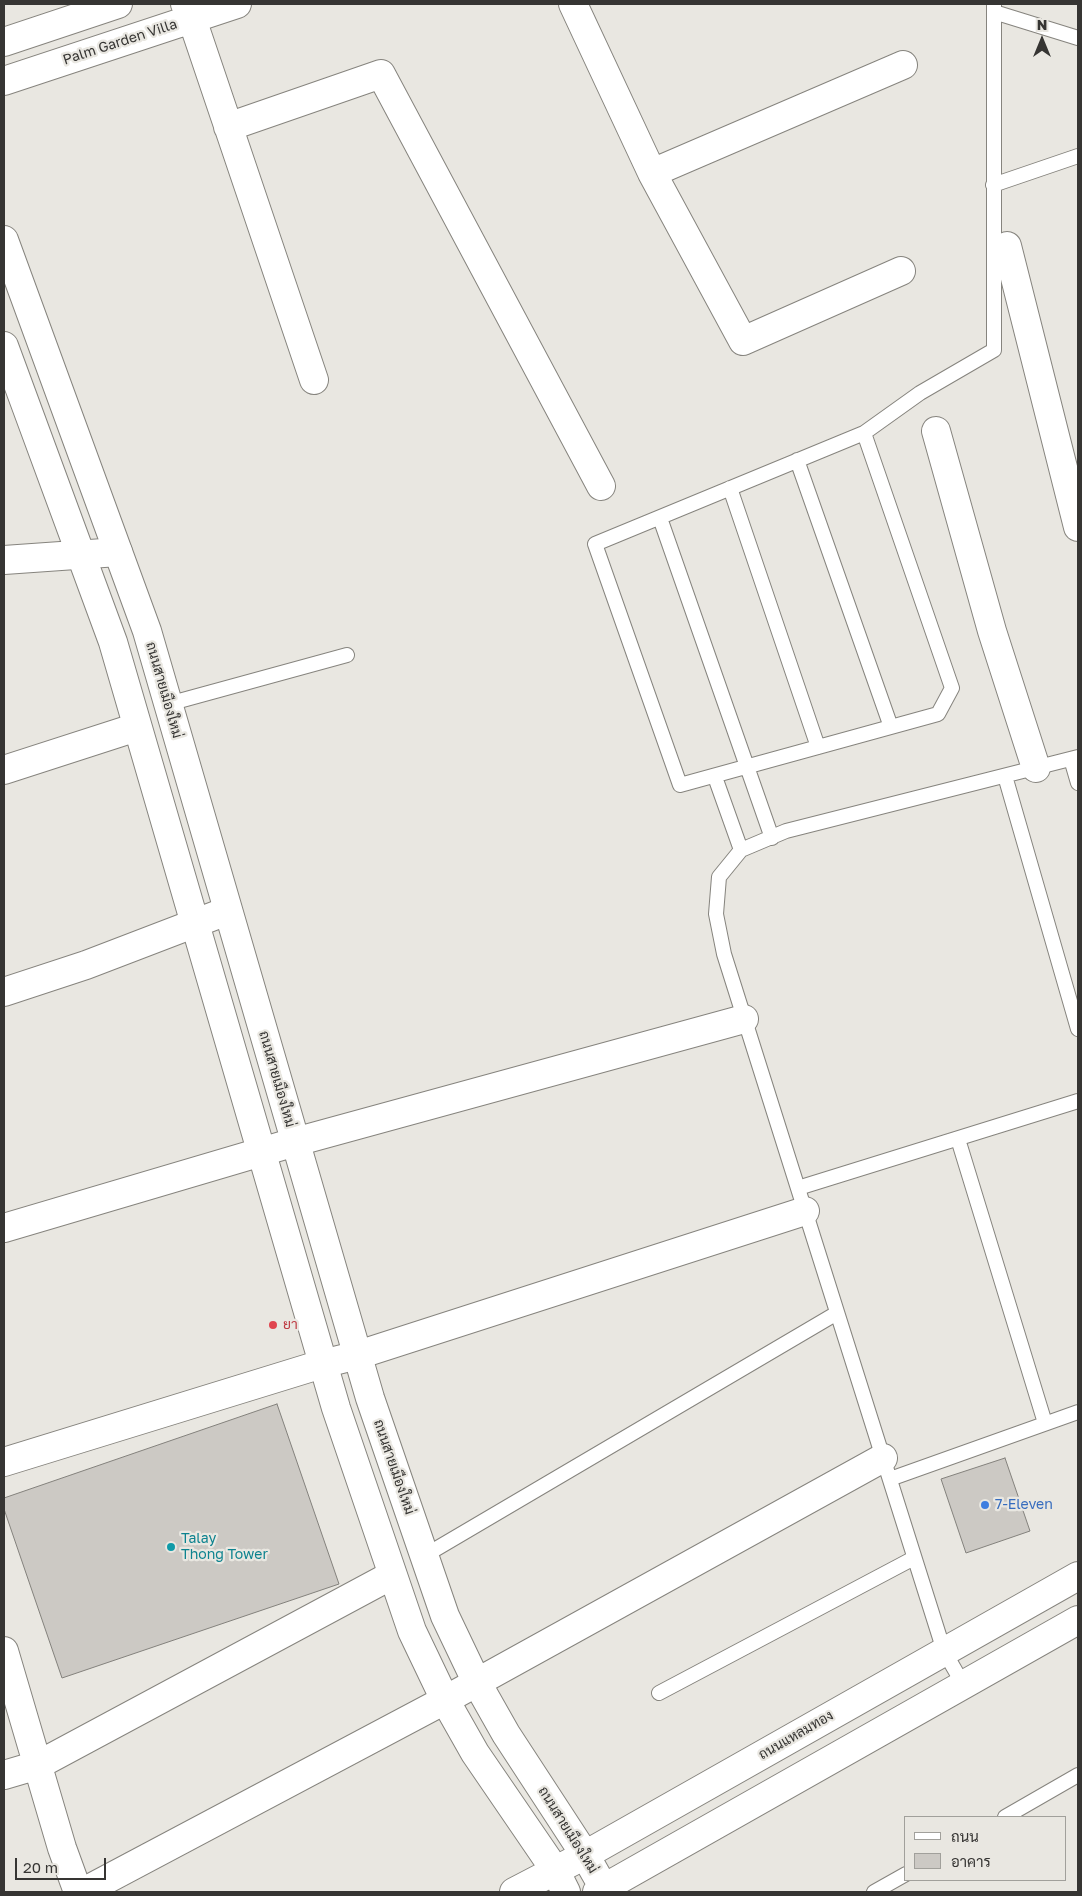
<!DOCTYPE html>
<meta charset="utf-8">
<style>
body{margin:0}
#map{position:relative;width:1082px;height:1896px;overflow:hidden;background:#e9e7e1;font-family:"Golos Text",Sarabun,sans-serif}
canvas{display:block}
.frame{position:absolute;inset:0;border:5px solid #363533;pointer-events:none}
.legend{position:absolute;left:904px;top:1816px;width:162px;height:65px;box-sizing:border-box;background:#e9e7e1;border:1px solid #a1a09b;margin:0;padding:6px 9px;list-style:none;font-size:15px;color:#363533}
.legend li{display:flex;align-items:center;gap:10px;height:25px}
.legend b{width:25px;border:1px solid #a1a09b}
.north{position:absolute;left:1017px;top:15px;width:50px;height:50px;-webkit-text-stroke:4px #e9e7e1;paint-order:stroke;rotate:0deg;font-size:14px;font-weight:700;line-height:20px;text-align:center;color:#363533}
.north::after{content:'';display:block;margin:auto;width:18px;height:22px;background:#363533;clip-path:polygon(50% 0,100% 100%,50% 72%,0 100%)}
.scale{position:absolute;left:15px;top:1858px;width:91px;height:22px;box-sizing:border-box;border:2px solid #363533;border-top:0;padding-left:6px;font-size:15px;line-height:18px;white-space:nowrap;color:#363533;-webkit-text-stroke:4px #e9e7e1;paint-order:stroke}
</style>
<div id="map">
<canvas width="1082" height="1896"></canvas>
<div class="frame"></div>
<ul class="legend">
<li><b style="height:6px;background:#fff"></b>ถนน</li>
<li><b style="height:14px;background:#ccc9c4"></b>อาคาร</li>
</ul>
<div class="north">N</div>
<div class="scale">20 m</div>
</div>
<script>
const c = document.querySelector('canvas').getContext('2d');
c.lineJoin = 'round';
function fillPath(path, color) { c.fillStyle = color; c.fill(path, 'evenodd'); }
const shape = rows => new Path2D(rows.map(r => 'M' + r).join(''));
function stroke(path, color, width, dash) { c.strokeStyle = color; c.lineWidth = width; c.lineCap = dash ? 'butt' : 'round'; c.setLineDash(dash || []); c.stroke(path); }
function label(font, color, halo, rows, align = 'center') {
  c.font = font + ' "Golos Text",Sarabun,sans-serif'; c.lineWidth = 4.5; c.setLineDash([]); c.textBaseline = 'middle'; c.strokeStyle = halo; c.fillStyle = color; for (const [text, x, y, turn = 0] of rows) {
    c.save(); c.translate(x, y); c.rotate((+turn || 0) * Math.PI / 180); c.textAlign = isNaN(turn) ? turn : align; if (halo) c.strokeText(text, 0, 0); c.fillText(text, 0, 0); c.restore();
  }
}
const building = shape([
 [277,1404,339,1584,62,1678,4,1509,4,1498,277,1404],
 [1005,1458,1030,1531,966,1553,941,1479,1005,1458]
]);
fillPath(building, '#ccc9c4');
stroke(building, '#83817c', 1);
const lane = shape([
 [994,12,1078,38],
 [993,185,1078,156],
 [864,433,952,688,938,714,680,785,595,544,864,433,920,393,994,350,994,4],
 [797,460,891,727],
 [730,488,818,747],
 [660,518,772,838],
 [168,704,347,655],
 [1071,759,1078,783],
 [1005,776,1078,1029],
 [715,777,741,850],
 [958,1139,1045,1423],
 [798,1188,1078,1101],
 [890,1479,1078,1412],
 [424,1556,837,1313],
 [963,1684,944,1651,724,954,716,914,719,877,741,850,786,831,1078,757],
 [659,1693,914,1558],
 [1005,1817,1078,1775],
 [874,1892,906,1874]
]);
const street = shape([
 [185,4,192,19,314,380],
 [573,4,652,173,743,341,901,271],
 [4,42,118,4],
 [4,81,237,4],
 [228,127,381,74,601,486],
 [652,173,903,65],
 [1007,246,1078,527],
 [936,431,992,631,1036,768],
 [4,560,118,552],
 [4,770,137,727],
 [4,992,86,965,227,911],
 [4,1228,295,1142,744,1019],
 [4,1462,322,1364,358,1355,805,1211],
 [4,1651,62,1848,78,1892],
 [4,1775,38,1765,392,1575],
 [83,1892,445,1700,883,1458]
]);
const secondary = shape([
 [4,240,147,631,370,1398,445,1616,476,1681,506,1734,585,1855,606,1892],
 [4,346,113,642,336,1408,412,1631,445,1700,475,1753,555,1870,566,1892],
 [514,1892,585,1855,1078,1576],
 [597,1892,1078,1620]
]);
stroke(lane, '#86847e', 16);
stroke(street, '#86847e', 30);
stroke(secondary, '#86847e', 30);
stroke(lane, '#fff', 14);
stroke(street, '#fff', 28);
stroke(secondary, '#fff', 28);
for (const [x, y, r, color] of [
 [273,1325,5,"#e0444e"],
 [985,1505,5,"#3f7fe0"],
 [171,1547,5,"#0f9aa8"]
]) { const dot = new Path2D(); dot.arc(x, y, r, 0, 2 * Math.PI); c.fillStyle = color; c.fill(dot); stroke(dot, '#e9e7e1', 2); }
label('14px', '#363533', '#e9e7e1', [
 ["Palm Garden Villa",120,42,-18],
 ["ถนนสายเมืองใหม่",164,690,74],
 ["ถนนสายเมืองใหม่",277,1079,74],
 ["ถนนสายเมืองใหม่",394,1467,71],
 ["ถนนแหลมทอง",796,1735,-30],
 ["ถนนสายเมืองใหม่",568,1830,58]
]);
label('14px', '#be3a42', '#e9e7e1', [
 ["ยา",283,1325]
], 'left');
label('14px', '#366cbe', '#e9e7e1', [
 ["7-Eleven",995,1505]
], 'left');
label('14px', '#0d838f', '#e9e7e1', [
 ["Talay",181,1539],
 ["Thong Tower",181,1555]
], 'left');
</script>
